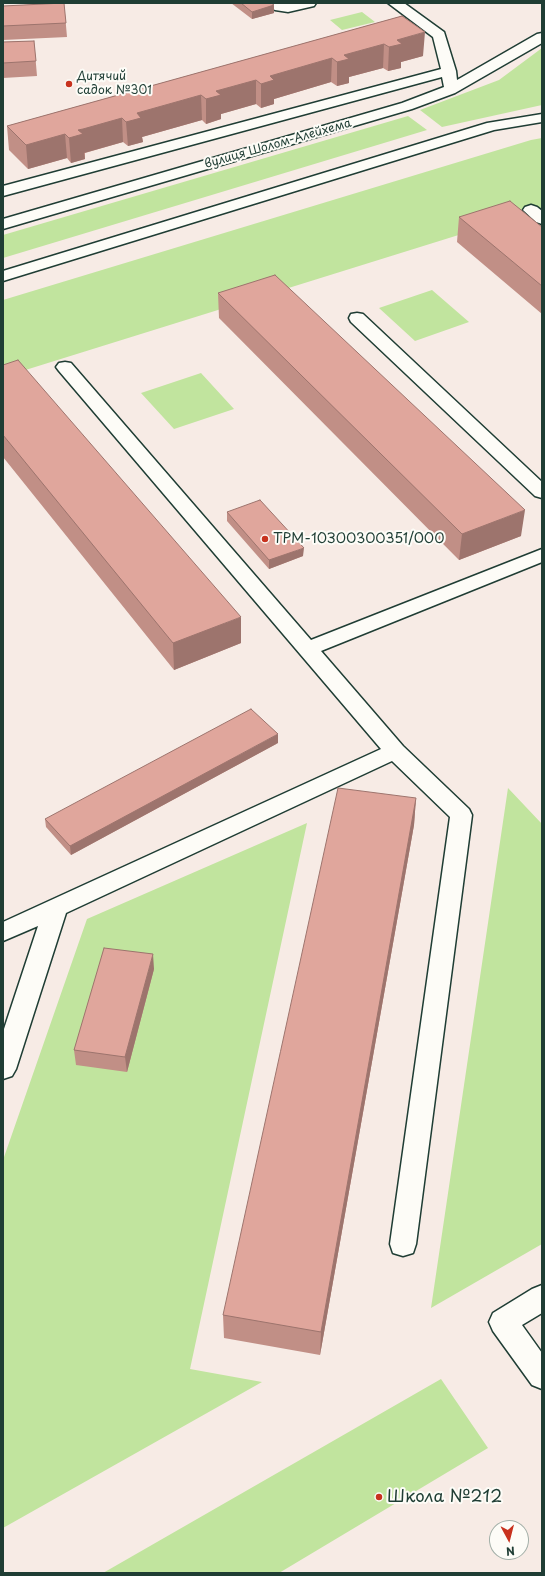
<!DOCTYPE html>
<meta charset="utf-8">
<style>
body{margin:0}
#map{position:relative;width:545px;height:1576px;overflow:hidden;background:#f7ebe5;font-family:"Playpen Sans",sans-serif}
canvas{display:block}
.frame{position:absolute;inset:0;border:4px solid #1f3d34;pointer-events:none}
.north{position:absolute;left:489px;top:1520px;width:40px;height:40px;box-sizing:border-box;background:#fdfcf7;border:1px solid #a4b0a9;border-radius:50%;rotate:173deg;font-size:11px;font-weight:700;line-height:16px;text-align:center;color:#1f3d34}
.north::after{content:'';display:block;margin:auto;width:14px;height:18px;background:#c8321e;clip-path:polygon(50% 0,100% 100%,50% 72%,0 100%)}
</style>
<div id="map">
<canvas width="545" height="1576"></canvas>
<div class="frame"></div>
<div class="north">N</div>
</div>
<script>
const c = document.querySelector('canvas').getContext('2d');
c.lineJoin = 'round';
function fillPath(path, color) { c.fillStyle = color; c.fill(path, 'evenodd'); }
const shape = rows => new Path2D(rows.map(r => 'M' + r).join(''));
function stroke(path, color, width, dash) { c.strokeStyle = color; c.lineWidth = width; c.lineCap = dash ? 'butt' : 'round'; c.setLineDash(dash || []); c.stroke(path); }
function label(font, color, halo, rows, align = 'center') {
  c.font = font + ' "Playpen Sans",sans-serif'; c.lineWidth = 4; c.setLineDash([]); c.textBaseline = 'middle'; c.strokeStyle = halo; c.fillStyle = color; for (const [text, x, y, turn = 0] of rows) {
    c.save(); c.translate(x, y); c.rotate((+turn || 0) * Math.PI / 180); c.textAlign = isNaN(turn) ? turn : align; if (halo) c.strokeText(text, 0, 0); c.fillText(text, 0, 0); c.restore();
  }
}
fillPath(shape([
 [362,12,375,22,342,30,330,20],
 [542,48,542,105,442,127,420,110,499,80],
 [408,116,427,130,3,258,3,235],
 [542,138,542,209,3,377,3,300,531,140],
 [432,290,469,322,415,341,379,308],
 [201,373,234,409,174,429,141,393],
 [508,788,542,824,542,1244,431,1308],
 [307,823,190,1369,262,1382,3,1528,3,1160,87,919],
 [441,1379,488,1448,279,1573,103,1573]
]), '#c1e49e');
const minor = shape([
 [265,3,288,4,316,3,314,6,288,12,275,10,267,6,265,3],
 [388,3,404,3,444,32,456,71,457,80,537,34,542,33,542,43,455,93,412,109,3,229,3,219,402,103,444,87,442,77,3,196,3,186,441,69,433,37,388,3],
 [542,114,542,122,494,130,3,281,3,271,487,123,542,114],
 [531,205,537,207,542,211,542,224,536,222,523,210,525,207,531,205],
 [357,313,363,314,542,482,542,498,535,496,351,322,349,318,351,314,357,313],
 [65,362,71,363,311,640,542,549,542,562,321,651,403,746,469,809,472,815,416,1244,413,1253,403,1256,393,1253,390,1244,450,817,392,761,66,913,16,1069,12,1076,3,1079,3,1032,38,926,3,941,3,922,381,749,59,371,56,367,59,363,65,362],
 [542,1285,542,1313,522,1325,542,1353,542,1389,532,1385,493,1331,489,1322,493,1313,532,1289,542,1285]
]);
stroke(minor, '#1f3d34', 3);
fillPath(minor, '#fdfcf7');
fillPath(shape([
 [64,3,67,37,3,40,3,6],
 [231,3,271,3,274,13,252,19],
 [402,16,423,56,401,62,401,68,388,71,383,68,349,77,349,83,337,86,331,82,274,99,274,104,261,108,256,104,221,114,221,119,206,124,202,120,142,137,143,142,128,146,123,142,85,153,85,159,71,163,67,158,28,169,9,150,7,126],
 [34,41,37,76,3,78,3,42],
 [459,217,542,227,542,314,457,242],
 [218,293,521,536,459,560,219,318],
 [3,365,241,643,174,670,3,457],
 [227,512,303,556,269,569,227,521],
 [278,743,71,855,46,827,45,819],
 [416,798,414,825,320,1355,224,1338,223,1315],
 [154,969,127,1072,76,1065,74,1050]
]), '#c18f86');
fillPath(shape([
 [274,5,274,13,252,19,252,12],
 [425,32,423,56,401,62,401,68,388,71,389,47,397,40],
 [384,44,383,68,349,77,349,83,337,86,337,62,344,55],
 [332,58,331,82,274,99,274,104,261,108,261,84,270,76],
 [256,80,256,104,221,114,221,119,206,124,206,99,216,91],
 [201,95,202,120,142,137,143,142,128,146,126,122,137,113],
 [122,118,123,142,84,153,85,159,71,163,69,138,78,130],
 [65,134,67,158,28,169,26,145],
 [525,510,521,536,459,560,462,534],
 [304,548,303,556,269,569,269,560],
 [241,617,241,643,174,670,173,643],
 [278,734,278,743,71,855,70,846],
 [416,798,414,825,320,1355,321,1332],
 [153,954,154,969,127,1072,125,1057]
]), '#9d746d');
const building = shape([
 [64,3,66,23,3,26,3,6,64,3],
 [241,3,271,3,274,5,252,12,241,3],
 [402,16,425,32,397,40,402,44,389,47,384,44,344,55,349,59,337,62,332,58,270,76,274,80,261,84,256,80,216,91,221,95,206,99,201,95,137,113,141,118,126,122,122,118,83,129,78,130,83,134,69,138,65,134,26,145,7,126,402,16],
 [34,41,36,61,3,63,3,42,34,41],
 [510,201,542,227,542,286,459,217,510,201],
 [275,275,525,510,462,534,218,293,275,275],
 [18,360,241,617,173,643,3,435,3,365,18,360],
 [260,500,304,548,269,560,227,512,260,500],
 [251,709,278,734,70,846,45,819,251,709],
 [338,788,416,798,321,1332,223,1315,338,788],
 [104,948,153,954,125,1057,74,1050,104,948]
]);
fillPath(building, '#e0a69c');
stroke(building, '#9d746d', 1);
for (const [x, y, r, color] of [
 [69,84,4,"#c8321e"],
 [265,539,4,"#c8321e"],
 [379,1497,4,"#c8321e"]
]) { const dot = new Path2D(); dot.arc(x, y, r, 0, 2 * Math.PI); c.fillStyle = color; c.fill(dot); stroke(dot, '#fdfcf7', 1.5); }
label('12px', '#1f3d34', '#fdfcf7', [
 ["Дитячий",77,77],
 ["садок №301",77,91]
], 'left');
label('12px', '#1f3d34', '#fdfcf7', [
 ["вулиця Шолом-Алейхема",278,144,-16]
]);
label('14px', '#1f3d34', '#fdfcf7', [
 ["ТРМ-10300300351/000",273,539]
], 'left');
label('17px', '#1f3d34', '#fdfcf7', [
 ["Школа №212",387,1497]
], 'left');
</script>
